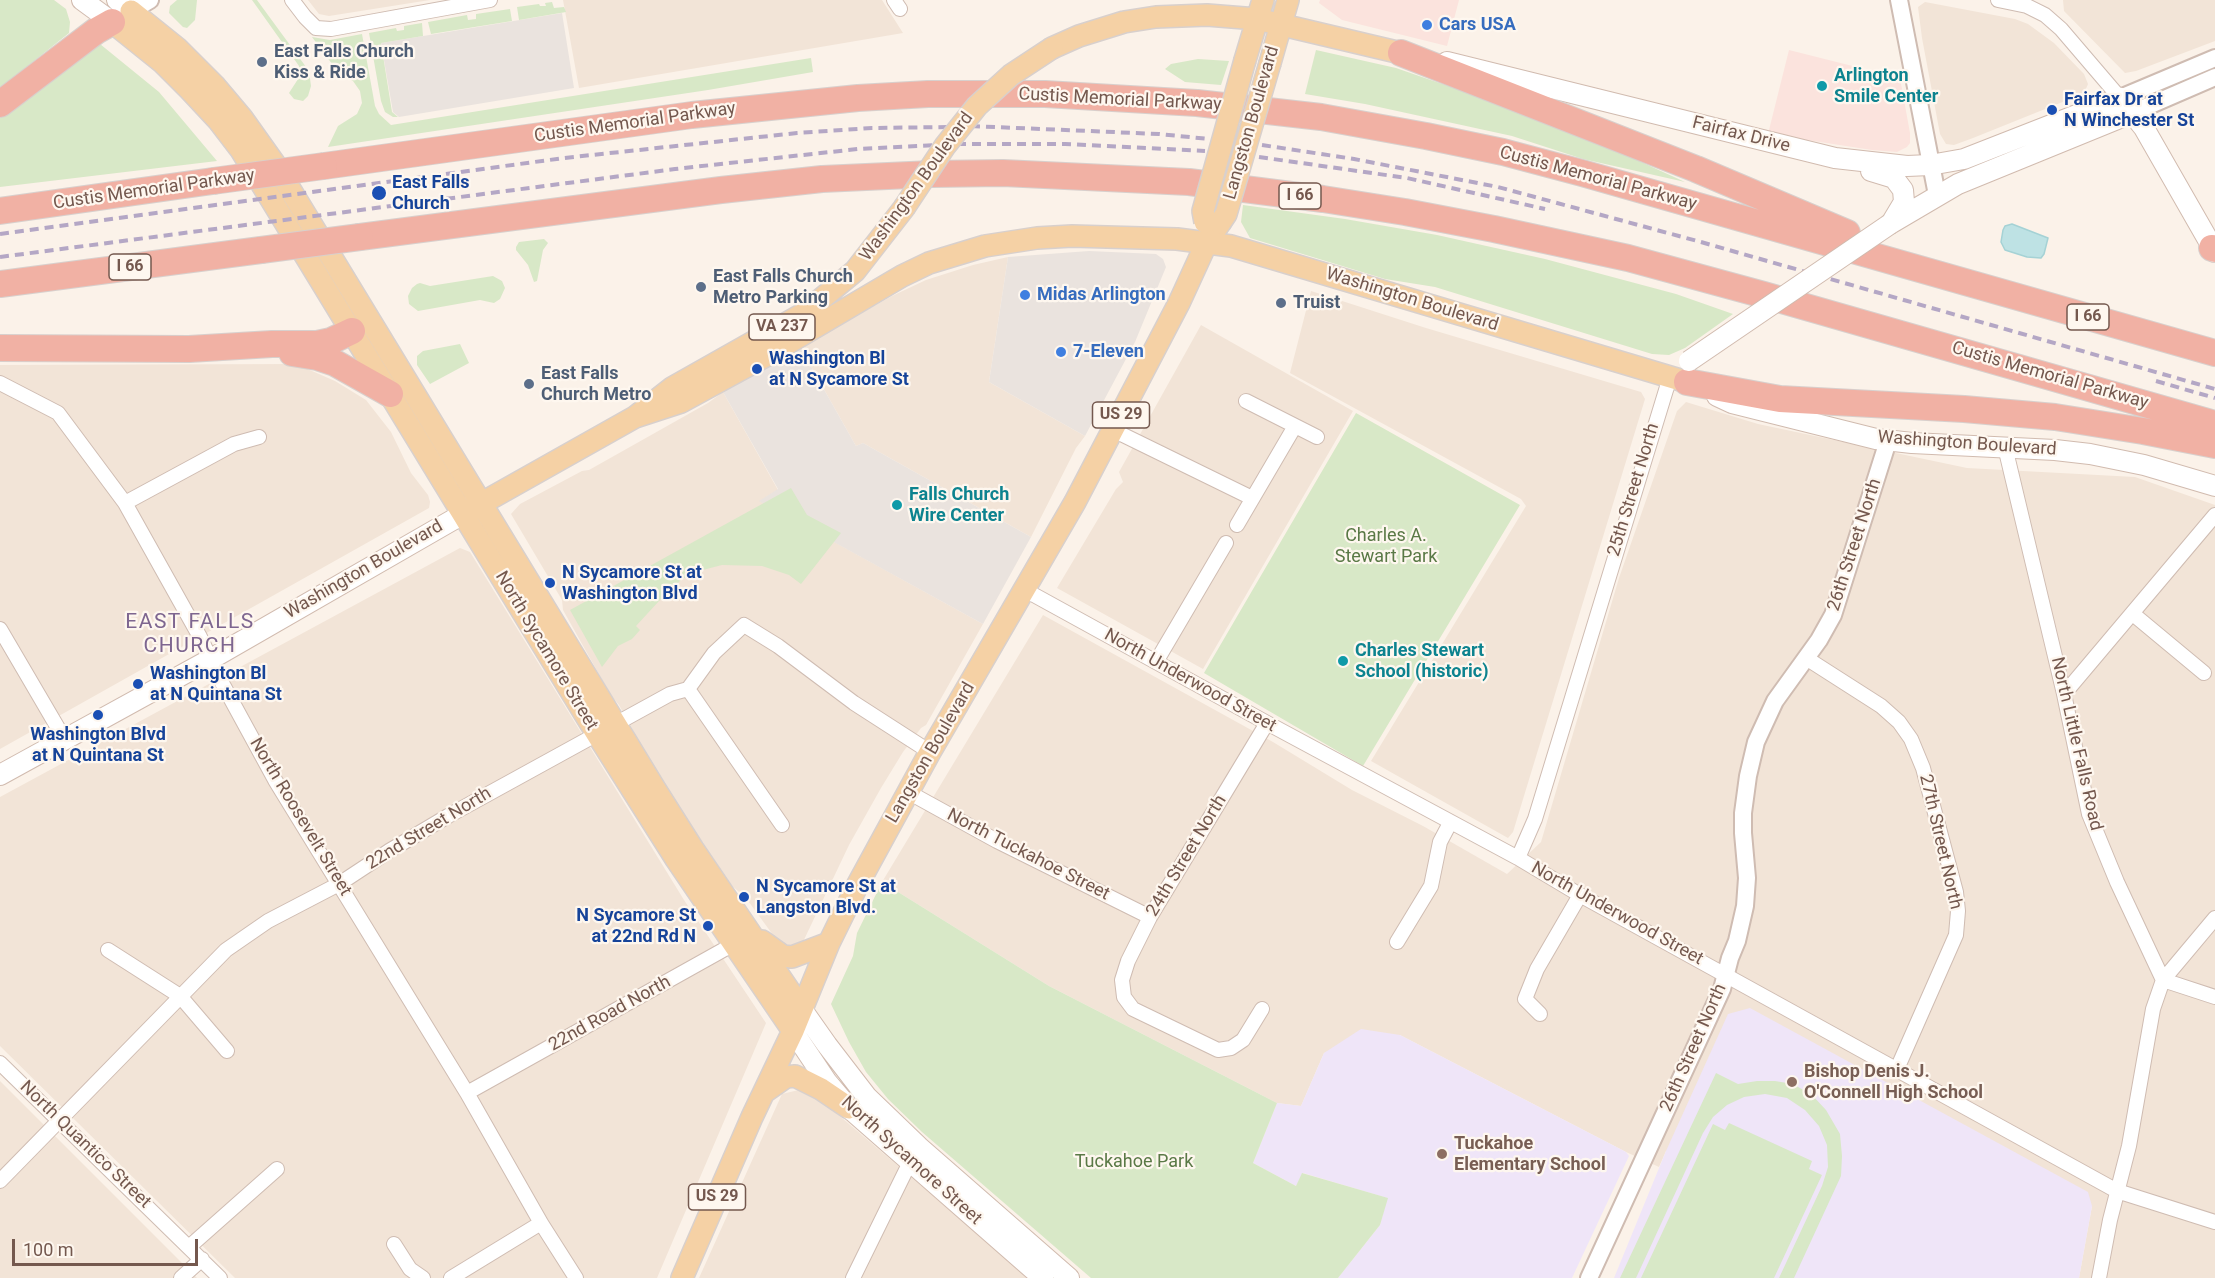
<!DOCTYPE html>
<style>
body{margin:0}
#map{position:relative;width:2215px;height:1278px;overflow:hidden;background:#fbf2e9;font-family:Roboto,sans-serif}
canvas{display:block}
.scale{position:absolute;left:12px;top:1239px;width:186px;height:27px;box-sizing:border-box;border:3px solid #74584e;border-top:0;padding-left:8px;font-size:18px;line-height:21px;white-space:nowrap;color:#74584e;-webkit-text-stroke:4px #fef7ef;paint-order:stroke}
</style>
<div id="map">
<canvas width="2215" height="1278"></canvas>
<div class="scale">100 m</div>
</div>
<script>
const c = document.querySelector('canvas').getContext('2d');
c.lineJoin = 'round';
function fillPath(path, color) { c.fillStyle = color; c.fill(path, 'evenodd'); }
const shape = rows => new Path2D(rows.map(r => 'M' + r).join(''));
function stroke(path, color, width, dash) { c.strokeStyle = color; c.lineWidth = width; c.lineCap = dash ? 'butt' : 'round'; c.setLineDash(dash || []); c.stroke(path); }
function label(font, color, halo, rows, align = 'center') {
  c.font = font + ' Roboto,sans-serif'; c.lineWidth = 4.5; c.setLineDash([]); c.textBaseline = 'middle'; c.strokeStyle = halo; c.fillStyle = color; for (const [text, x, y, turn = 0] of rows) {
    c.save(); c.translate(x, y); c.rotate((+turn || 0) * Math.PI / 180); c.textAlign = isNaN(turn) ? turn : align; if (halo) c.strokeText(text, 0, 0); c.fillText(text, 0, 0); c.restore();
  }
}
fillPath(shape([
 [308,0,430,0,329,16,319,14],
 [563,0,882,0,903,33,579,88],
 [2063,0,2215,0,2215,41,2136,71,2125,73,2064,11],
 [1925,2,2015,19,2028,24,2054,43,2084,74,2088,84,2085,91,2080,95,1973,138,1954,145,1946,144,1940,134,1922,38,1918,7],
 [1008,257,989,382,1085,436,1076,448,1031,537,863,443,856,446,800,347,892,296,926,280,973,265],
 [1311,291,1426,328,1641,392,1645,399,1513,832,1508,838,1371,761,1526,506,1521,499,1290,373],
 [1201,325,1353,411,1203,669,1057,588,1116,489,1123,482,1119,472],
 [296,364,335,381,366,400,391,432,411,473,428,495,430,502,429,508,0,749,0,365],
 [723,392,778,490,760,501,983,624,926,725,921,728,903,752,881,788,849,845,802,944,797,948,781,946,746,898,730,884,669,792,634,736,634,732,619,705,610,694,563,610,562,600,511,514,520,504,582,471,589,470,708,403],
 [1686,402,1758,424,1967,468,2135,477,2215,505,2215,1278,2079,1278,2092,1206,1666,1151,1659,1167,1626,1152,1400,1035,1324,1053,1301,1106,1277,1103,1049,986,882,882,1043,615,1273,742,1352,790,1423,826,1507,874,1541,842,1619,578,1677,411],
 [460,548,470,552,684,900,766,1023,657,1278,235,1278,0,1046,0,797],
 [0,1081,197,1278,0,1278],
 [807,1088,1029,1278,699,1278,782,1094]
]), '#f2e4d7');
fillPath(shape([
 [1320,0,1459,0,1447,46,1342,20,1319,3],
 [1789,50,1900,78,1910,133,1910,143,1907,147,1897,152,1872,150,1768,134]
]), '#fbe3dd');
fillPath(shape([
 [562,13,574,88,399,117,393,112,381,43],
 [1089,251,1156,254,1163,259,1166,267,1135,342,1085,436,989,382,1008,257],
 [800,347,856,446,863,443,1031,537,983,624,759,501,778,489,723,392]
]), '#eae3de');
fillPath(shape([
 [1750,1008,2088,1192,2092,1206,2079,1278,1614,1278,1666,1151,1728,1014],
 [1361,1029,1400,1035,1626,1152,1629,1156,1572,1278,1338,1278,1380,1225,1387,1198,1303,1173,1296,1186,1253,1163,1277,1103,1301,1106,1324,1053]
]), '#efe5f8');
fillPath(shape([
 [0,0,54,0,66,9,70,22,69,33,0,88],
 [177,0,197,0,195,20,187,28,183,27,169,13,170,6],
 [252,0,257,0,309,71,311,86,308,96,303,101,294,99,289,93,300,76,299,66],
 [552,2,554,8,564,7,566,12,519,20,517,7,539,4,540,6,546,6,545,3],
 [510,9,512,21,431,34,428,22,467,15,468,20,476,19,476,14],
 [422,23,423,36,381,43,392,112,398,117,393,117,385,112,381,101,369,33,396,28,397,31,404,30,404,26],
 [362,34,375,106,379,114,391,125,811,58,813,72,708,90,328,147,338,126,357,114,362,103,360,91,353,81,338,72,312,37,330,40],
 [100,44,159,92,217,161,0,187,0,118],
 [1316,50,1396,68,1558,124,1685,182,1583,159,1512,136,1365,104,1305,94],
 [1198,59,1229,61,1221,85,1185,82,1165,69,1171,64],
 [1243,205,1345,219,1437,235,1545,259,1676,294,1733,314,1685,348,1669,355,1652,354,1435,287,1385,279,1250,238,1241,222],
 [544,239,548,243,543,250,537,281,534,282,528,265,516,250,516,247,519,242],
 [493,276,502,281,505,288,500,299,494,303,480,300,418,311,409,304,408,296,412,288,417,284,420,283,430,286],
 [460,344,469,363,430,384,417,365,417,356,423,351],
 [1356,413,1520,505,1363,766,1204,673],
 [791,488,807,515,841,533,801,584,789,575,762,566,722,565,695,572,681,580,659,601,636,626,640,630,632,639,618,646,602,667,570,610],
 [882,882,1049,986,1277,1103,1253,1163,1296,1186,1302,1173,1388,1198,1380,1225,1338,1278,1091,1278,922,1132,888,1099,866,1072,849,1042,831,1004,853,956,857,933],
 [1716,1073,1738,1084,1757,1081,1775,1081,1793,1084,1812,1095,1826,1110,1840,1134,1842,1156,1841,1176,1794,1278,1779,1278,1822,1186,1828,1167,1827,1145,1819,1126,1805,1110,1787,1098,1765,1094,1744,1097,1727,1105,1713,1117,1703,1133,1636,1278,1620,1278],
 [1729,1123,1812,1161,1809,1169,1822,1175,1774,1278,1641,1278,1713,1124,1725,1130]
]), '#d8e8c7');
const water = shape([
 [2012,224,2048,238,2044,254,2041,258,2027,257,2005,250,2001,242,2003,230,2005,226,2012,224]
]);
fillPath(water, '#bee2e4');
stroke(water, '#a5d2d5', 1.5);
const minor = shape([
 [292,0,305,17,316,28,331,29,490,0],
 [894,0,900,9],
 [1998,0,2027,6,2045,15,2061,29,2120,98],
 [0,383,58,413,125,503,200,637,221,681,275,780,467,1093,541,1223,576,1278],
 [1246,401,1317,437],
 [1113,430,1252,498],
 [2005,447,2064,694,2089,814,2117,882,2163,980],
 [125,503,234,444,259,437],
 [1237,525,1295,426],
 [1025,590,1267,723,1518,858,1580,895,2117,1191,2215,1222],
 [2133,614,2204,673],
 [0,629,65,740],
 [1806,658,1881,706,1899,722,1911,739,1923,768,1956,892,1958,911,1956,935,1897,1069],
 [1156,662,1226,543],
 [688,689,782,825],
 [2064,694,2215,515],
 [908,792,997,841,1150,917],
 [1518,858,1535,819,1670,377],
 [1397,942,1431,886,1440,842,1450,823],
 [108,950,180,996,227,1051],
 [2163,980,2215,997],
 [1262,1009,1243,1040,1231,1048,1218,1050,1133,1009,1124,997,1122,980,1128,961,1150,917,1267,723],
 [1540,1014,1525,999,1537,969,1580,895],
 [0,1063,220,1278],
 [467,1093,741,940],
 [0,1181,226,950,268,921,339,884,389,851,448,816,670,694,688,689,714,653,744,625,778,646,854,703,930,752],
 [394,1244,410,1269,423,1278],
 [189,1247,277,1169],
 [181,1278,202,1259],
 [451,1278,541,1223],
 [853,1278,913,1156],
 [2099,1278,2110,1220,2129,1146,2153,1009,2163,980,2215,918]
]);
const tertiary = shape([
 [1899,0,1937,195],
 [123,16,150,0],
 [2120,98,2215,58],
 [2132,113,2215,77],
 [1589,1278,1722,989,1730,958,1737,941,1745,906,1747,878,1743,833,1743,813,1748,776,1756,742,1775,701,1819,640,1833,615,1888,441]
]);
const secondary = shape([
 [82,0,112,22],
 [117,0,131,11],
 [1447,62,1835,158,1907,166,1930,165,1964,159,2120,98,2144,128,2215,252],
 [1871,171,1894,178,1903,190,1904,202,1892,222],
 [1890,224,1958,184,2132,113],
 [1717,396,1732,403,1876,439,1912,443,2055,450,2090,454,2144,465,2215,486],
 [0,775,211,659,463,514],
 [801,1008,827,1045,867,1097,919,1147,1069,1278],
 [793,1031,827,1082,849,1108,1043,1278]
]);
const primary = shape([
 [131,11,177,48,215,86,242,118,274,163,655,789,693,849,801,1008],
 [112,22,163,63,190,90,218,120,241,150,597,734,676,859,793,1031],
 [1052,48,1079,36,1124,22,1156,17,1207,15,1257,19,1401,53],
 [1245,60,1263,0],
 [1270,63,1288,0],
 [635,417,681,402,773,352,902,276,929,263,985,246,1037,238,1072,236,1177,239,1231,246,1687,382],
 [468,511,635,417,672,388,803,314,855,271,904,208],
 [762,941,783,956,792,957,829,943],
 [766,1091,786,1077,795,1076,821,1089,849,1108],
 [682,1278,752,1117,793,1031,829,943,858,884,930,752,1075,502,1179,303,1207,242,1220,223]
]);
const motorway = shape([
 [1401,53,1696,169,1847,233],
 [0,104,96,31,112,22],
 [324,166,692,115,858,98,928,94,1045,94,1197,103,1321,117,1426,136,1503,152,1582,173,2215,353],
 [0,211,213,181],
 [360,237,721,190,822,179,932,174,1003,173,1189,182,1323,199,1405,212,1494,229,1628,258,1764,295,2215,424],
 [2212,248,2215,249],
 [0,284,261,250],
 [0,348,189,349,272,344,317,344,331,341,352,331],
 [292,353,317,357,335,363,390,394],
 [1687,382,1780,399,1964,409,2055,417,2143,431,2215,445]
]);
stroke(minor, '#cfbcb2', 16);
stroke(tertiary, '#cfbcb2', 20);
stroke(secondary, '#d1bbaf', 22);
stroke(primary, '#d8d0cd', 24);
stroke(motorway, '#d8d0cd', 28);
stroke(minor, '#fff', 14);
stroke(tertiary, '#fff', 16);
stroke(secondary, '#fff', 20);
stroke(primary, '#f5d1a5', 21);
stroke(motorway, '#f1b1a4', 26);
stroke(shape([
 [971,126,1159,134,1209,139],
 [957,144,1065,144,1205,151],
 [1262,145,1354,159,1498,187,1701,242,2215,389],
 [1259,157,1407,178,1545,209],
 [0,234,564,158,797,133,872,128,950,127],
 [0,257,675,169,858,149,936,145],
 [2156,381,2215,398]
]), '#b4a7c5', 4, [9, 6]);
const secondaryBridge = shape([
 [1689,361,1890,224]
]);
const primaryBridge = shape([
 [904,208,945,146,977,106,1011,75,1052,48],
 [1205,222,1203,211,1245,60],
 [1220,223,1226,214,1270,63]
]);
const motorwayBridge = shape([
 [213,181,324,166],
 [261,250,360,237]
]);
stroke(secondaryBridge, '#d1bbaf', 22, []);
stroke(primaryBridge, '#d8d0cd', 24, []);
stroke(motorwayBridge, '#d8d0cd', 28, []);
stroke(secondaryBridge, '#fff', 20);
stroke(primaryBridge, '#f5d1a5', 21);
stroke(motorwayBridge, '#f1b1a4', 26);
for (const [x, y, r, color] of [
 [1427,25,6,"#3f7fe0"],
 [262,62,6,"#5c6f8a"],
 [1822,86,6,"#0f9aa8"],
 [2052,110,6,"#1a4fb4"],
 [379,193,8,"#1a4fb4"],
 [701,287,6,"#5c6f8a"],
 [1025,295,6,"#3f7fe0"],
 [1281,303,6,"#5c6f8a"],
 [1061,352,6,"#3f7fe0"],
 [757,369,6,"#1a4fb4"],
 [529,384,6,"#5c6f8a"],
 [897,505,6,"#0f9aa8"],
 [550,583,6,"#1a4fb4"],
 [1343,661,6,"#0f9aa8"],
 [138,684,6,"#1a4fb4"],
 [98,715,6,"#1a4fb4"],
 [744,897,6,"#1a4fb4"],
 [708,926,6,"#1a4fb4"],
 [1792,1082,6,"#8d6e63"],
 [1442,1154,6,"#8d6e63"]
]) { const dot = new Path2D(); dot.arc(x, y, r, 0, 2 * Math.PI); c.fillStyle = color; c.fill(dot); stroke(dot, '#fef7ef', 2); }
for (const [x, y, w] of [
 [1300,196,42],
 [130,267,42],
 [2088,317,42],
 [782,327,66],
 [1121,415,57],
 [717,1197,57]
]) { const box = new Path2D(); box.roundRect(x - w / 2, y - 13, w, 26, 4.5); c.fillStyle = '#fef7ef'; c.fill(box); stroke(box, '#74584e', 1.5); }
label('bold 16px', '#74584e', null, [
 ["I 66",1300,196],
 ["I 66",130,267],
 ["I 66",2088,317],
 ["VA 237",782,327],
 ["US 29",1121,415],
 ["US 29",717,1197]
]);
label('bold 18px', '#366cbe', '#fef7ef', [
 ["Cars USA",1439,25],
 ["Midas Arlington",1037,295],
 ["7-Eleven",1073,352]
], 'left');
label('bold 18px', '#4e5e75', '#fef7ef', [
 ["East Falls Church",274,52],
 ["Kiss & Ride",274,73],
 ["East Falls Church",713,277],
 ["Metro Parking",713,298],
 ["Truist",1293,303],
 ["East Falls",541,374],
 ["Church Metro",541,395]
], 'left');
label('bold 18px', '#0d838f', '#fef7ef', [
 ["Arlington",1834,76],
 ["Smile Center",1834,97],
 ["Falls Church",909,495],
 ["Wire Center",909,516],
 ["Charles Stewart",1355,651],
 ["School (historic)",1355,672]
], 'left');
label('18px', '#74584e', '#fef7ef', [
 ["Custis Memorial Parkway",1120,100,3],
 ["Custis Memorial Parkway",635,123,-8],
 ["Langston Boulevard",1252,123,-74],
 ["Fairfax Drive",1741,135,14],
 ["Custis Memorial Parkway",1598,179,15],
 ["Washington Boulevard",917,187,-54],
 ["Custis Memorial Parkway",154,190,-8],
 ["Washington Boulevard",1412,300,17],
 ["Custis Memorial Parkway",2050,376,16],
 ["Washington Boulevard",1967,444,4],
 ["25th Street North",1634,490,-73],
 ["26th Street North",1855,545,-72],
 ["Washington Boulevard",364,570,-30],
 ["North Sycamore Street",546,651,59],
 ["North Underwood Street",1190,681,29],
 ["North Little Falls Road",2076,744,77],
 ["Langston Boulevard",931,753,-60],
 ["North Roosevelt Street",300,817,59],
 ["22nd Street North",429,829,-31],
 ["27th Street North",1940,842,77],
 ["North Tuckahoe Street",1028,855,27],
 ["24th Street North",1187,856,-59],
 ["North Underwood Street",1617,914,29],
 ["22nd Road North",610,1014,-29],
 ["26th Street North",1694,1048,-66],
 ["North Quantico Street",85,1145,44],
 ["North Sycamore Street",911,1161,42]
]);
label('bold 18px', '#164399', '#fef7ef', [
 ["Fairfax Dr at",2064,100],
 ["N Winchester St",2064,121],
 ["East Falls",392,183],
 ["Church",392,204],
 ["Washington Bl",769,359],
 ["at N Sycamore St",769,380],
 ["N Sycamore St at",562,573],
 ["Washington Blvd",562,594],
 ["Washington Bl",150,674],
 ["at N Quintana St",150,695],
 ["Washington Blvd",98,735,"center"],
 ["at N Quintana St",98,756,"center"],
 ["N Sycamore St at",756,887],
 ["Langston Blvd.",756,908],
 ["N Sycamore St",696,916,"right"],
 ["at 22nd Rd N",696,937,"right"]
], 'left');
label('18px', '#5a7946', '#fef7ef', [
 ["Charles A.",1386,536],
 ["Stewart Park",1386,557],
 ["Tuckahoe Park",1134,1162]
]);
label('bold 18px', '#785e54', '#fef7ef', [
 ["Bishop Denis J.",1804,1072],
 ["O'Connell High School",1804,1093],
 ["Tuckahoe",1454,1144],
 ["Elementary School",1454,1165]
], 'left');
c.letterSpacing = '1.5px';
label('21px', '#7e6690', '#fef7ef', [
 ["EAST FALLS",190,623],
 ["CHURCH",190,647]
]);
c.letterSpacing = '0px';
</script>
